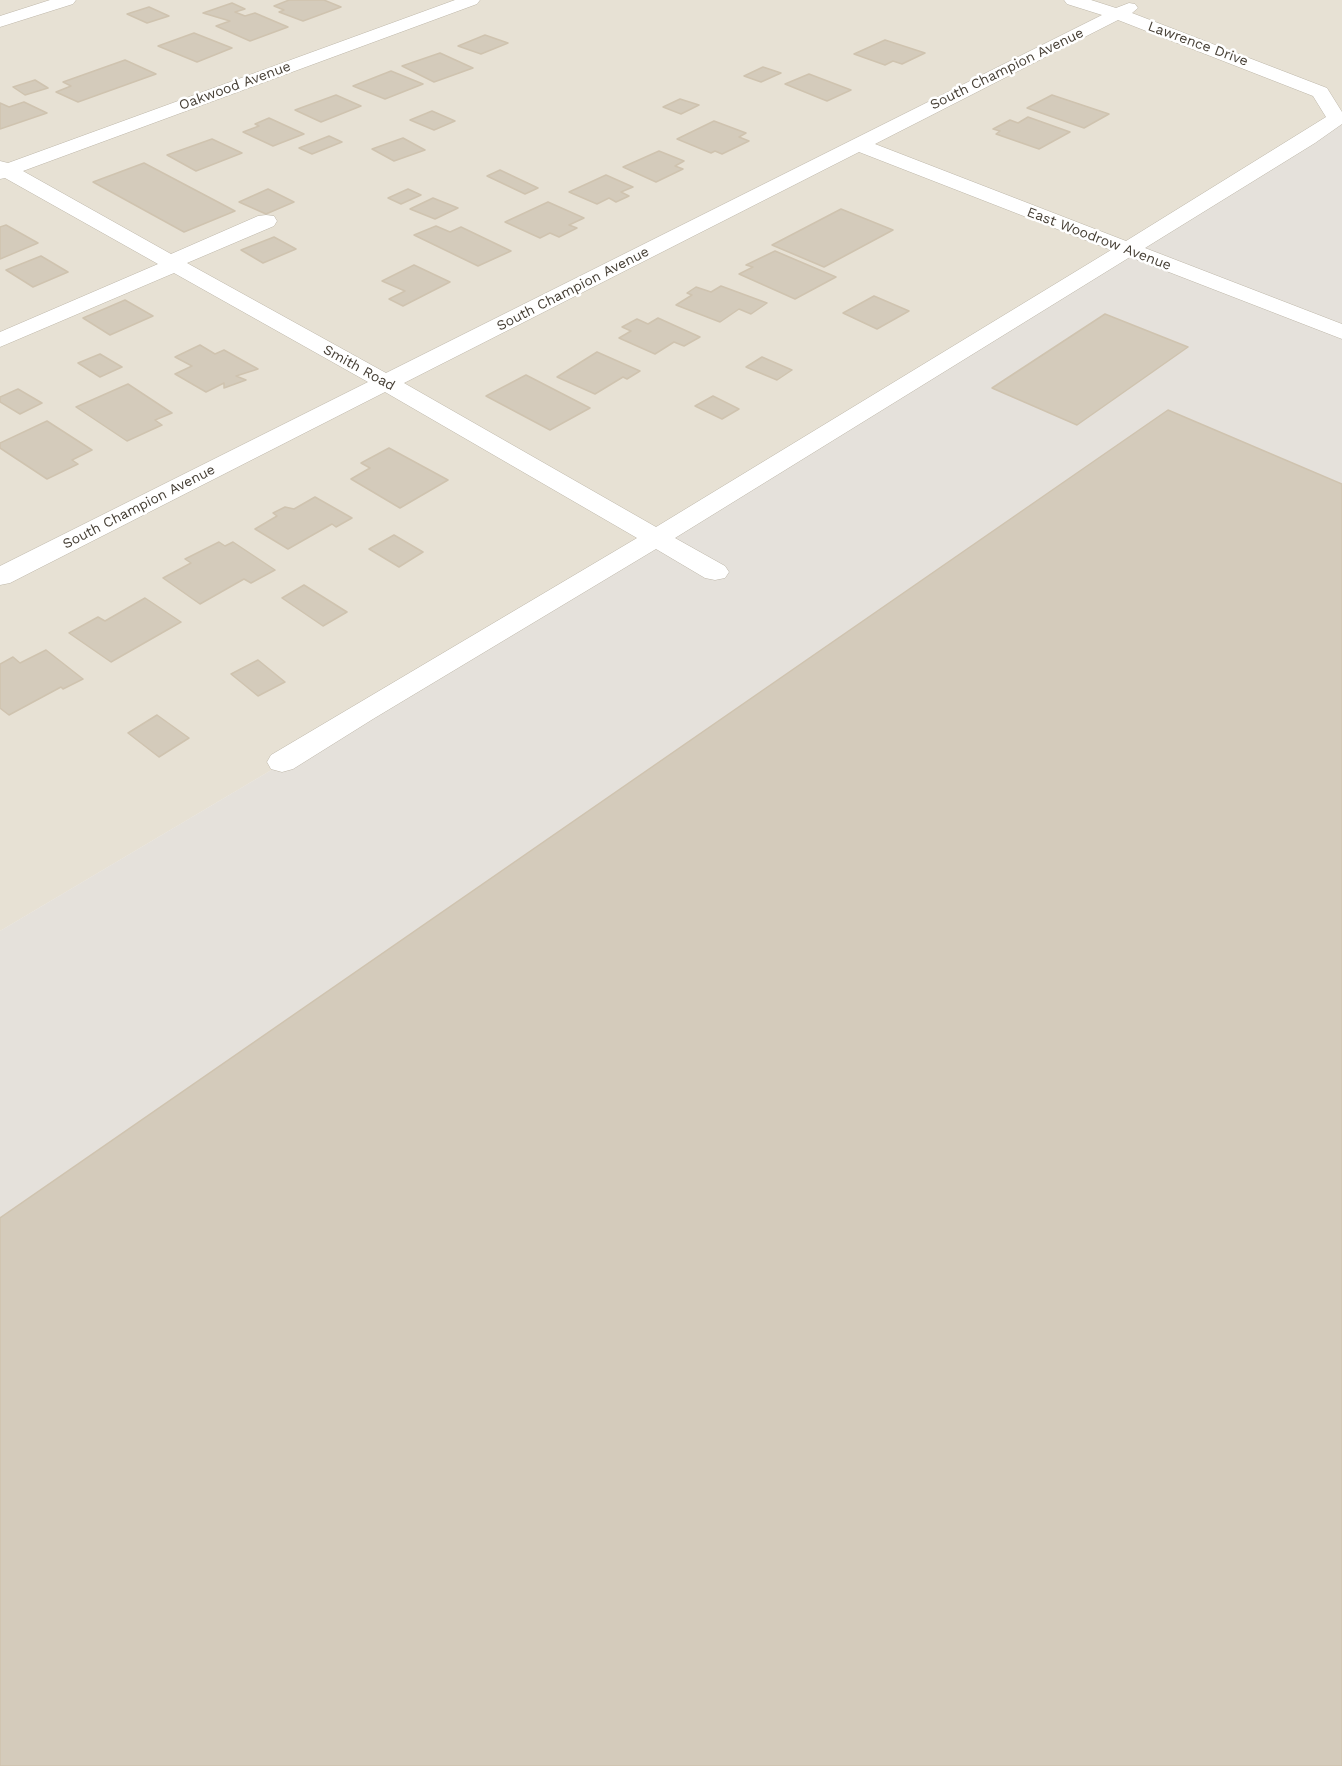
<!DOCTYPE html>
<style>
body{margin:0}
canvas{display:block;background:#f3efe6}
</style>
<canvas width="1342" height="1766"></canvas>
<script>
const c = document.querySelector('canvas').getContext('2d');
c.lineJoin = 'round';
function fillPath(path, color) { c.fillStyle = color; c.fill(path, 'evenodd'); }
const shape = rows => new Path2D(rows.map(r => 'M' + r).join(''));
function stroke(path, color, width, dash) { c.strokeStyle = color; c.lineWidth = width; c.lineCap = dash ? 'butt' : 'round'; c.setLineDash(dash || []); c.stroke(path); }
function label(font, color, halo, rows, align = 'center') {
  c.font = font + ' "Work Sans",sans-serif'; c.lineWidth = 5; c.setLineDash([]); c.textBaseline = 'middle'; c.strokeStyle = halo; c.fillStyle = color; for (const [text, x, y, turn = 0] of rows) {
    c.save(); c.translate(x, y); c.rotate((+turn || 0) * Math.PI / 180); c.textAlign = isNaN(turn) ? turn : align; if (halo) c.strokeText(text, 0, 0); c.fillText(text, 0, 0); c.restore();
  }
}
fillPath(shape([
 [0,0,1342,0,1342,110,654,543,0,931]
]), '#e7e1d4');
fillPath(shape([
 [1342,110,1342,1766,0,1766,0,931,654,543]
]), '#e5e1db');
const building = shape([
 [289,0,324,0,341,7,303,21,279,12,284,10,274,6,289,0],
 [232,3,245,9,235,12,245,16,255,13,288,27,250,41,216,26,230,21,203,13,232,3],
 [149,7,169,16,147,23,127,14,149,7],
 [194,33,232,48,197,62,158,46,194,33],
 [485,35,508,43,481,54,458,46,485,35],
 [885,40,925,53,902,64,893,61,885,65,854,54,885,40],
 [440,53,473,68,434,82,402,66,440,53],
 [125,60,156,74,78,102,56,92,71,86,63,82,125,60],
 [763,67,781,73,761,82,744,76,763,67],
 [391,71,423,84,385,99,353,86,391,71],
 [809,74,851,90,827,101,785,84,809,74],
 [35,80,48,88,25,95,13,87,35,80],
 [336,95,361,106,321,122,295,110,336,95],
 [1052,95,1109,114,1084,128,1027,108,1052,95],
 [680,99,699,105,681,114,663,107,680,99],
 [24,102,47,113,0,129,0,103,9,107,24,102],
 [432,111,455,121,434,130,410,120,432,111],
 [1028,117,1070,132,1039,149,996,134,1000,131,993,129,1010,120,1018,123,1028,117],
 [269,118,304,134,273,146,243,132,259,126,255,124,269,118],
 [714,121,746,133,739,137,749,141,722,154,715,151,711,153,677,139,714,121],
 [329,136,342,142,312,154,299,148,329,136],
 [403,138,425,150,394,161,372,149,403,138],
 [212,139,242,153,196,171,167,155,212,139],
 [659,151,684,161,675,166,683,169,656,182,623,167,659,151],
 [144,163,235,211,184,232,93,182,144,163],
 [500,170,538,188,525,194,487,176,500,170],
 [606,175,633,187,621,192,629,196,616,202,609,198,597,204,569,192,606,175],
 [268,189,294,202,266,214,239,202,268,189],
 [408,189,421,195,401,204,388,198,408,189],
 [433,198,458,208,435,219,410,209,433,198],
 [548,202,584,218,569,225,577,228,559,237,550,233,540,238,505,222,548,202],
 [841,209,893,230,824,267,772,245,841,209],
 [6,225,38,243,0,259,0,227,6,225],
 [436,226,450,232,461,227,511,251,478,266,414,235,436,226],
 [274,237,296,249,263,263,241,250,274,237],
 [775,251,836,277,795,299,739,274,753,267,746,265,775,251],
 [41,256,68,272,33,287,6,270,41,256],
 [414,265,450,282,403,306,389,299,405,291,382,281,414,265],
 [721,286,767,303,751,314,739,309,720,322,676,305,692,295,687,293,696,287,711,292,721,286],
 [874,296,909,311,877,329,843,313,874,296],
 [125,300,153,316,110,335,83,318,125,300],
 [1105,314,1188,347,1077,425,992,388,1105,314],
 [658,318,700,337,684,346,674,342,655,354,619,338,631,331,622,327,637,319,648,324,658,318],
 [200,345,215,354,224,350,258,369,236,376,246,380,224,388,224,383,206,392,175,374,192,366,175,357,200,345],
 [597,352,640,371,627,379,623,377,595,394,557,377,597,352],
 [100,354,122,367,100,377,78,363,100,354],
 [762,357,792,370,777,380,746,367,762,357],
 [526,375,590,408,550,430,486,396,526,375],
 [128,384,172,413,155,420,162,425,127,441,76,407,128,384],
 [18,389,42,403,20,414,0,402,0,397,18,389],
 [713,396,739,409,722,419,695,406,713,396],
 [1168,410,1342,484,1342,1766,0,1766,0,1218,1168,410],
 [47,421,92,450,72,460,78,464,47,479,0,448,0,443,47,421],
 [389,448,448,480,400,508,351,479,370,468,361,463,389,448],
 [315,497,352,518,336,527,332,524,288,549,255,529,277,516,273,513,285,507,294,509,315,497],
 [394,535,423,552,399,567,369,549,394,535],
 [219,542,225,546,233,542,275,570,251,583,244,579,200,604,163,578,191,563,185,559,219,542],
 [304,585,347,612,323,626,282,598,304,585],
 [145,598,181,622,111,662,69,633,98,617,105,621,145,598],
 [46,650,83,679,63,689,61,687,9,715,0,708,0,664,13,657,20,663,46,650],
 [258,660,285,682,258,696,231,674,258,660],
 [157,715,189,738,159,757,128,733,157,715]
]);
fillPath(building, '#d4cbbb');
stroke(building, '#cfc3af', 1.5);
const minor = shape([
 [50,0,76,0,73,4,0,27,0,16,50,0],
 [455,0,480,0,477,4,23,171,171,254,258,216,266,215,274,216,277,221,274,226,187,263,386,373,1102,15,1067,4,1064,0,1091,0,1116,8,1129,3,1135,4,1138,8,1132,13,1327,88,1342,112,1342,124,1315,143,1145,248,1342,324,1342,339,1130,257,675,538,725,566,729,572,725,578,715,580,705,578,656,549,373,719,293,769,282,772,271,769,267,762,271,755,637,538,385,392,10,583,0,585,0,566,368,382,174,273,0,347,0,332,158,264,5,178,0,179,0,161,8,163,455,0],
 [1118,20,1313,96,1326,117,1126,241,875,144,1118,20],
 [859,152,1111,250,656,527,404,383,859,152]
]);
stroke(minor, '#beb7a9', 1);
fillPath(minor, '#fff');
label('14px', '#463f35', '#fff', [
 ["Lawrence Drive",1198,44,20],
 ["South Champion Avenue",1007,69,-26],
 ["Oakwood Avenue",235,86,-20],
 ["East Woodrow Avenue",1099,239,21],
 ["South Champion Avenue",573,289,-27],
 ["Smith Road",359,368,29],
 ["South Champion Avenue",139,507,-27]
]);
</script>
